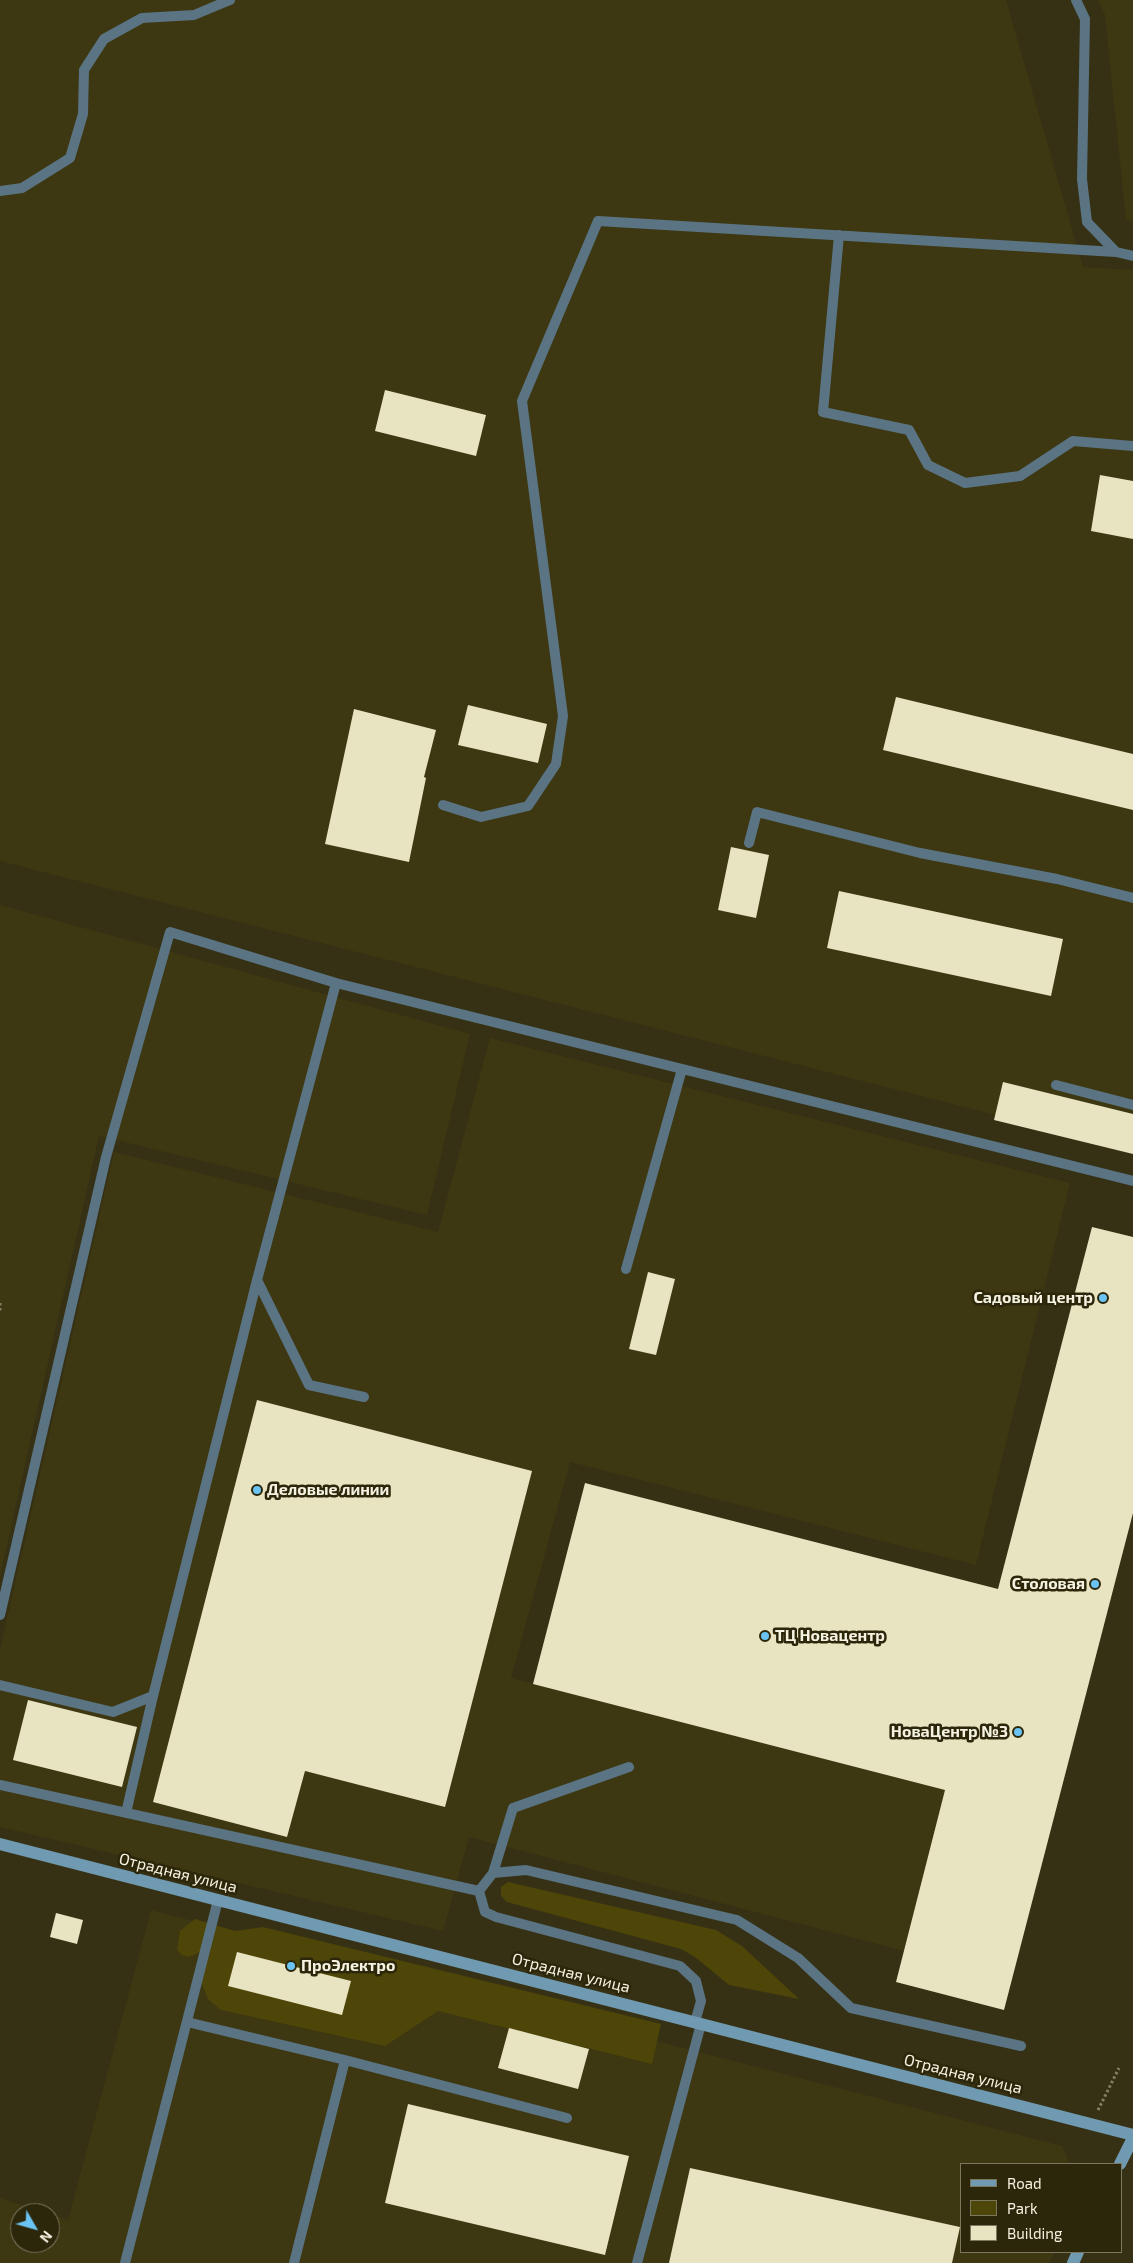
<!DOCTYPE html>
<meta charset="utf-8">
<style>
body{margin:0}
#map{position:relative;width:1133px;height:2263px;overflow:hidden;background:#363114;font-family:"Exo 2",sans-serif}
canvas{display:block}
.legend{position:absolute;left:960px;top:2163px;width:162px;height:90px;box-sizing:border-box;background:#2c270a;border:1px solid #7c7860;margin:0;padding:6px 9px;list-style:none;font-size:15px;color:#f5f2e1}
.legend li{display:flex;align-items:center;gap:10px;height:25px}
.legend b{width:25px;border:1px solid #7c7860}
.north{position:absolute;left:10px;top:2203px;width:50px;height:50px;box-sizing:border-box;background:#2c270a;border:1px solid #7c7860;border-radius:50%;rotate:128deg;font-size:14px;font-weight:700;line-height:20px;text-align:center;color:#f5f2e1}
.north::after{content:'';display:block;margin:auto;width:18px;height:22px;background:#6ac3f1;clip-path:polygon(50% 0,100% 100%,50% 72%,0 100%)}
</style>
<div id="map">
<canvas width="1133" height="2263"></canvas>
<ul class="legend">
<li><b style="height:6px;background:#6f9ab2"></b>Road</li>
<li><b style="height:14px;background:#4e4508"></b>Park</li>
<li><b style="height:14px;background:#e8e3c1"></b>Building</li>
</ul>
<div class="north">N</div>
</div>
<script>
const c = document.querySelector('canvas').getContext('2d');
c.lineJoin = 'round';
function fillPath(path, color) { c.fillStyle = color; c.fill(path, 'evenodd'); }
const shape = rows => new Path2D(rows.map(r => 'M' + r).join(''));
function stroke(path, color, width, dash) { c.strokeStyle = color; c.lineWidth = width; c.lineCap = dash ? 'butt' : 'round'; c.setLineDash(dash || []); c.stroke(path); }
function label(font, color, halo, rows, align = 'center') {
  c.font = font + ' "Exo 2",sans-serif'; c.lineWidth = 5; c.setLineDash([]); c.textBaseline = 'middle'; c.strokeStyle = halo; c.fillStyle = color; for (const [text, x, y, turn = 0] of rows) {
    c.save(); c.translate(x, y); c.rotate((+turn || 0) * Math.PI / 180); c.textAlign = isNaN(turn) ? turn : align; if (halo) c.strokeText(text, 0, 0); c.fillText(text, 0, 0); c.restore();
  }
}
fillPath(shape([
 [0,0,1006,0,1083,267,1133,270,1133,1150,0,861],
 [1098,0,1133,0,1133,221,1126,220,1105,15],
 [0,905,470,1034,427,1215,99,1136,0,1576],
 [490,1038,1070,1183,976,1565,570,1462,511,1678,945,1790,904,1951,469,1837,443,1931,0,1827,0,1649,114,1152,438,1232],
 [151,1910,1062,2146,1070,2164,962,2164,962,2252,1055,2252,1049,2263,0,2263,0,2198,46,2213,20,2213,20,2243,50,2243,50,2214,68,2220]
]), '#3d3712');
fillPath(shape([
 [508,1882,716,1930,742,1946,799,1999,729,1985,695,1957,681,1949,507,1902,501,1896,501,1887],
 [195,1919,235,1931,263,1927,661,2024,652,2064,438,2011,385,2046,221,2010,208,1999,200,1979,210,1952,207,1949,189,1957,182,1955,177,1950,180,1931]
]), '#4e4508');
fillPath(shape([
 [385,390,486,415,476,456,375,431],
 [1100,475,1133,481,1133,539,1091,531],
 [896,697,1133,754,1133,810,883,750],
 [468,705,547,724,538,763,458,745],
 [354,709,436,730,424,777,426,778,409,862,325,844],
 [731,847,769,855,756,918,718,910],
 [839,891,1063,939,1051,996,827,948],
 [1003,1082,1133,1114,1133,1154,994,1120],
 [1092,1227,1133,1237,1133,1513,1004,2010,896,1982,945,1790,533,1684,585,1483,998,1589],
 [648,1272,675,1279,656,1355,629,1349],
 [257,1400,532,1471,445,1807,305,1771,287,1837,153,1802],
 [28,1700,137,1727,122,1787,13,1760],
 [56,1913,83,1920,77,1944,50,1937],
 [237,1952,351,1981,342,2015,228,1986],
 [509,2028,589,2049,578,2089,498,2068],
 [408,2104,629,2156,605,2255,385,2203],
 [690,2168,960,2227,952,2263,669,2263]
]), '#e8e3c1');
stroke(shape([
 [0,1303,0,1311],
 [1098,2110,1119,2068]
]), '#848068', 3, [2.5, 2.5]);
stroke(shape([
 [1076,0,1085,19,1082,179,1087,222,1116,252,1133,256],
 [0,191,22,188,70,158,83,114,84,70,104,39,142,18,194,15,230,0],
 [839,235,823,412,909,430,928,465,965,483,1020,476,1073,441,1133,446],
 [443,805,481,817,528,806,556,764,563,716,522,401,598,221,1116,252],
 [749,843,757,812,920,853,1057,879,1133,898],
 [1056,1085,1133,1105],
 [626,1269,682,1069],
 [257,1280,309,1385,364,1397],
 [0,1615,106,1157,170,932,336,983,1133,1181],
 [0,1685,113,1712,153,1696,257,1280,336,983],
 [0,1785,479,1891],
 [126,1813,153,1696],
 [493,1873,513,1808,629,1767],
 [187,2022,345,2060,294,2263],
 [695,2022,701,2001,696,1981,680,1966,496,1917,485,1912,479,1891,493,1873,526,1870,737,1920,798,1958,851,2008,1021,2046],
 [345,2060,567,2118],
 [125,2263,218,1900],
 [637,2263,701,2024]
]), '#5a7483', 10);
stroke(shape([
 [0,1844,1133,2135],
 [1120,2164,1133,2138],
 [1073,2263,1078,2252]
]), '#6f9ab2', 12);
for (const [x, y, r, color] of [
 [1103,1298,5,"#6ac3f1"],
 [257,1490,5,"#6ac3f1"],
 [1095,1584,5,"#6ac3f1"],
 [765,1636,5,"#6ac3f1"],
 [1018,1732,5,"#6ac3f1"],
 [291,1966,5,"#6ac3f1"]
]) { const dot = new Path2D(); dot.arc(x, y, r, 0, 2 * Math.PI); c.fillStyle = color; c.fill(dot); stroke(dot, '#2c270a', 2); }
label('bold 16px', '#f5f2e1', '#2c270a', [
 ["Садовый центр",1093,1298],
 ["Деловые линии",267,1490,"left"],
 ["Столовая",1085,1584],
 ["ТЦ Новацентр",775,1636,"left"],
 ["НоваЦентр №3",1008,1732],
 ["ПроЭлектро",301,1966,"left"]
], 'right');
label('16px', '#f5f2e1', '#2c270a', [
 ["Отрадная улица",178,1873,14],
 ["Отрадная улица",571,1973,14],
 ["Отрадная улица",963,2074,14]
]);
</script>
